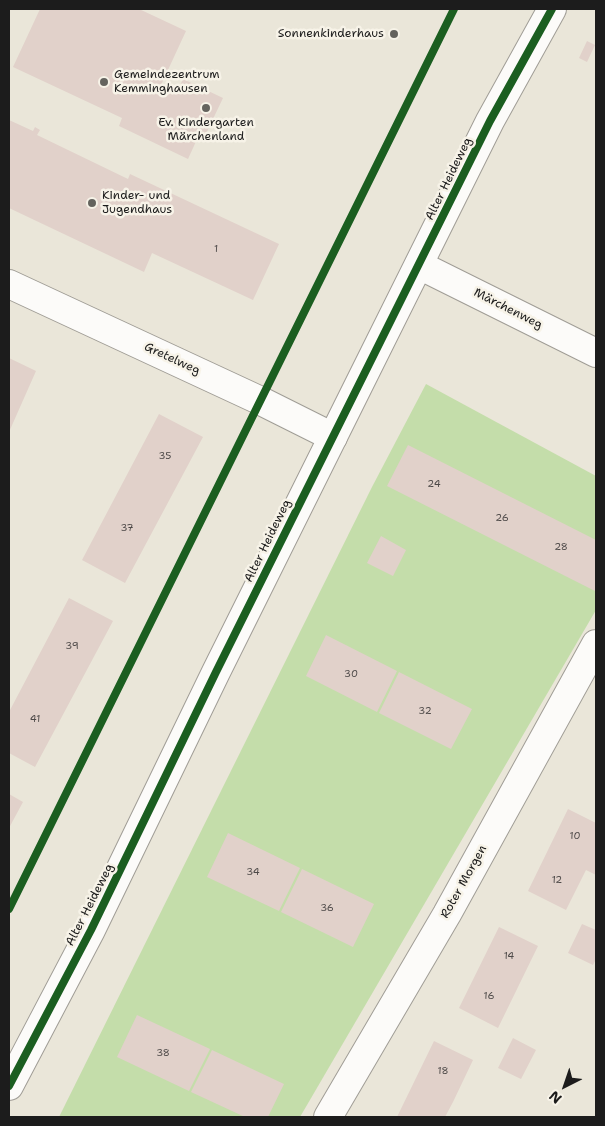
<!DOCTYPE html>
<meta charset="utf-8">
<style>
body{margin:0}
#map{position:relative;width:605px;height:1126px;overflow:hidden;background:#eae6d9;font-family:"Shantell Sans",sans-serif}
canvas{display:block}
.frame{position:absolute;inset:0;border:10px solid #1c1c1c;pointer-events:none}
.north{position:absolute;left:540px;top:1061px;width:50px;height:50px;-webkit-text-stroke:4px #f7f3e8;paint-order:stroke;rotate:221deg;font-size:14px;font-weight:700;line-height:20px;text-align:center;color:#1c1c1c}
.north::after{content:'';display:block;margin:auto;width:18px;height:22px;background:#1c1c1c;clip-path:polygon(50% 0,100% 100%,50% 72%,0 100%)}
</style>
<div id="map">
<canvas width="605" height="1126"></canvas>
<div class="frame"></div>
<div class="north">N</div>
</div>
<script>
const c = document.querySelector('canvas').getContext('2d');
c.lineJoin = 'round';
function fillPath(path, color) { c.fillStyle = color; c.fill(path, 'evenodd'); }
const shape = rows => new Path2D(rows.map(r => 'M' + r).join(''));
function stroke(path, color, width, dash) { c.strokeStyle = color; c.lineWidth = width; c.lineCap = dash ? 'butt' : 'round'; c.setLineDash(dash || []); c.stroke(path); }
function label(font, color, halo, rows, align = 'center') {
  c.font = font + ' "Shantell Sans",sans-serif'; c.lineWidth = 5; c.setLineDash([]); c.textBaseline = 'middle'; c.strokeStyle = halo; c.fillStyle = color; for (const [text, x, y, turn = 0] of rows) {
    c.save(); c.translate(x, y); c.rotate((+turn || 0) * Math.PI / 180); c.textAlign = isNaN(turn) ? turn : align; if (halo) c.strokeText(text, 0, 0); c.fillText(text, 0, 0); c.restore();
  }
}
fillPath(shape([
 [426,384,596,476,596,610,300,1117,59,1117,372,487]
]), '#c4ddaa');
fillPath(shape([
 [40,9,139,9,186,31,161,85,177,92,183,79,223,98,203,140,198,137,188,159,119,126,122,118,13,67],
 [587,41,595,45,587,62,579,58],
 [9,120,33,131,35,127,40,130,37,135,128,179,130,174,279,244,253,300,152,253,144,272,9,208],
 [9,358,36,371,9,432],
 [159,414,203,437,125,583,82,560],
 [408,445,596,540,596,587,595,591,387,486],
 [381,536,406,550,393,576,367,563],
 [69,598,113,621,35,767,9,753,9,712],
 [326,635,397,671,377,712,306,676],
 [399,672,472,709,451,749,379,713],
 [9,794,23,802,9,828],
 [568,809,596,823,596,875,586,870,566,910,528,891],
 [228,833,300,868,279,911,207,877],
 [302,869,374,904,353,947,281,912],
 [582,924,596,930,596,959,593,965,568,953],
 [499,927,538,946,498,1028,459,1008],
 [137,1015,210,1049,189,1091,117,1057],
 [513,1038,536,1050,521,1079,498,1068],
 [434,1041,473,1060,453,1102,445,1117,397,1117],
 [212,1050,284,1084,268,1117,245,1117,191,1092]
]), '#e1d1ca');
const minor = shape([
 [419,265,596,353],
 [9,284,261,401,333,437],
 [328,1117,447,914,596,644]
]);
const tertiary = shape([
 [9,1086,91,930,216,672,490,121,552,9]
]);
stroke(minor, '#a09d96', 30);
stroke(tertiary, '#a09d96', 30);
stroke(minor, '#fcfbf9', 28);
stroke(tertiary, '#fcfbf9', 28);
stroke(shape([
 [9,909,454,9],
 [9,1086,91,930,216,672,490,121,552,9]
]), '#1b5e20', 8);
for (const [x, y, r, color] of [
 [394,34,5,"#64635e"],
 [104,82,5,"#64635e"],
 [206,108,5,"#64635e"],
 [92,203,5,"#64635e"]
]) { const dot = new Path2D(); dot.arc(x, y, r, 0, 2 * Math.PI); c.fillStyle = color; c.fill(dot); stroke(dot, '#f7f3e8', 2); }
label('10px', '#4d4948', null, [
 ["1",216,249],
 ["35",165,456],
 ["24",434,484],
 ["26",502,518],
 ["37",127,528],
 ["28",561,547],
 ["39",72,646],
 ["30",351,674],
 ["32",425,711],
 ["41",35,719],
 ["10",575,836],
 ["34",253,872],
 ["12",557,880],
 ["36",327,908],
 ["14",509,956],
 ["16",489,996],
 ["38",163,1053],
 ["18",443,1071]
]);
label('12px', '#1c1c1c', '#f7f3e8', [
 ["Sonnenkinderhaus",384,34,"right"],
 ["Gemeindezentrum",114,75],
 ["Kemminghausen",114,89],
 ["Ev. Kindergarten",206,123,"center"],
 ["Märchenland",206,137,"center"],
 ["Kinder- und",102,196],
 ["Jugendhaus",102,210]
], 'left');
label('12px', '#1c1c1c', '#f7f3e8', [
 ["Alter Heideweg",449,179,-64],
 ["Märchenweg",508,309,27],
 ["Gretelweg",172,359,25],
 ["Alter Heideweg",268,541,-64],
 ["Roter Morgen",464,882,-61],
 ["Alter Heideweg",90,905,-63]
]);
</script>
